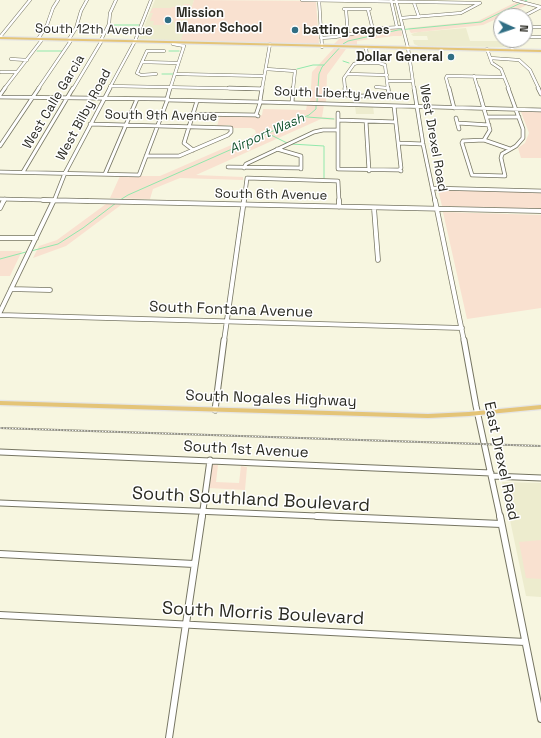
<!DOCTYPE html>
<style>
body{margin:0}
#map{position:relative;width:541px;height:738px;overflow:hidden;background:#f7f6e0;font-family:"Space Grotesk",sans-serif}
canvas{display:block}
.north{position:absolute;left:493px;top:8px;width:40px;height:40px;box-sizing:border-box;background:#fff;border:1px solid #aaaaa7;border-radius:50%;rotate:93deg;font-size:11px;font-weight:700;line-height:16px;text-align:center;color:#2a2a22}
.north::after{content:'';display:block;margin:auto;width:14px;height:18px;background:#306e84;clip-path:polygon(50% 0,100% 100%,50% 72%,0 100%)}
</style>
<div id="map">
<canvas width="541" height="738"></canvas>
<div class="north">N</div>
</div>
<script>
const c = document.querySelector('canvas').getContext('2d');
c.lineJoin = 'round';
function fillPath(path, color) { c.fillStyle = color; c.fill(path, 'evenodd'); }
const shape = rows => new Path2D(rows.map(r => 'M' + r).join(''));
function stroke(path, color, width, dash) { c.strokeStyle = color; c.lineWidth = width; c.lineCap = dash ? 'butt' : 'round'; c.setLineDash(dash || []); c.stroke(path); }
function label(font, color, halo, rows, align = 'center') {
  c.font = font + ' "Space Grotesk",sans-serif'; c.lineWidth = 3; c.setLineDash([]); c.textBaseline = 'middle'; c.strokeStyle = halo; c.fillStyle = color; for (const [text, x, y, turn = 0] of rows) {
    c.save(); c.translate(x, y); c.rotate((+turn || 0) * Math.PI / 180); c.textAlign = isNaN(turn) ? turn : align; if (halo) c.strokeText(text, 0, 0); c.fillText(text, 0, 0); c.restore();
  }
}
fillPath(shape([
 [155,0,194,0,182,41,139,39],
 [466,28,470,41,505,41,507,46,503,47,418,46,414,44,413,40,428,40,427,36,413,36,411,34,418,32],
 [355,106,373,106,374,114,356,114],
 [502,482,541,483,541,597,526,596]
]), '#edecce');
fillPath(shape([
 [194,0,316,1,319,44,182,41,181,40],
 [516,2,527,5,483,25,411,33,408,28,478,21],
 [183,4,190,4,184,20,180,20,179,23,174,23,174,20,160,20,172,21,172,23,165,23,164,25,153,25,154,21,150,21,153,13,150,13,153,8,171,8,172,7,185,6],
 [401,28,402,36,393,36,357,41,357,45,334,44,341,37,383,29],
 [334,48,346,49,327,75,326,102,310,102,312,72],
 [307,105,324,105,322,117,334,118,334,120,321,119,196,175,243,177,243,180,180,178,153,189,150,199,110,198,120,176,160,176,252,136,256,133,255,130,251,128,234,128,229,125,217,126,220,116,257,117,262,115,263,109,306,110],
 [521,112,541,112,541,158,521,158,518,148,525,143,529,133],
 [438,190,541,192,541,209,442,206],
 [106,204,121,205,66,246,33,258,39,246,57,240],
 [443,212,541,215,541,308,467,319],
 [0,251,22,251,10,276,0,276],
 [211,464,218,465,216,482,239,483,241,466,247,467,245,490,208,488],
 [541,540,541,579,526,578,519,542]
]), '#f9e1d0');
stroke(shape([
 [110,25,139,25],
 [37,51,62,51],
 [169,51,179,51],
 [401,58,407,59],
 [343,61,349,63],
 [297,69,313,65,324,65],
 [162,74,173,74],
 [317,102,319,74,322,67,343,44,348,41,398,30,481,22,527,0],
 [307,117,334,119],
 [267,133,287,143],
 [291,144,324,146,324,178],
 [120,200,128,195,309,115,316,109,316,105],
 [31,251,58,244,83,228,116,203],
 [0,259,26,252]
]), '#91e8ac', 1);
const minorFar4 = shape([
 [302,0,480,3],
 [319,0,322,47],
 [391,0,397,27],
 [396,0,408,48,414,89],
 [514,0,541,7],
 [414,3,419,17],
 [344,9,370,9],
 [346,10,348,35],
 [368,10,373,30],
 [524,16,541,7],
 [401,18,461,13,480,3],
 [525,27,541,27],
 [0,37,30,0],
 [525,37,541,37],
 [321,38,335,37,384,28,403,27],
 [38,39,47,25,53,8,58,0],
 [101,40,109,24,110,13,116,0],
 [508,40,513,50],
 [173,44,184,46],
 [366,48,368,63],
 [487,49,492,63,501,69,509,89],
 [490,58,519,60,530,70,539,89],
 [11,59,27,60],
 [142,62,178,63],
 [266,69,295,71,293,89],
 [1,72,17,72],
 [156,74,141,75,137,73,147,51,164,51],
 [176,74,264,76],
 [347,74,387,75],
 [474,76,478,89],
 [388,81,413,81],
 [110,86,262,89],
 [376,87,388,88],
 [4,89,41,41],
 [38,89,70,42,69,39,76,28,81,11,87,0],
 [73,89,101,42],
 [109,89,135,41,151,0],
 [170,89,184,46],
 [262,89,270,44],
 [345,89,344,78,354,64,357,63,379,63,385,65,388,89],
 [449,89,446,78,447,76,504,77]
]);
const minorFar3 = shape([
 [229,88,262,89],
 [345,88,345,94,349,96,389,96,388,88],
 [414,88,423,144,435,201],
 [449,88,454,108],
 [478,88,490,130,484,140],
 [538,88,541,94],
 [0,95,5,88],
 [0,97,168,99],
 [167,99,170,88],
 [169,100,258,102],
 [260,101,262,88],
 [262,102,541,110],
 [292,103,293,88],
 [394,106,401,168,399,170,401,171],
 [338,113,338,169,399,170],
 [193,114,256,115],
 [258,116,256,115,260,103],
 [487,117,519,117],
 [456,118,459,129],
 [338,120,396,122],
 [366,121,369,171],
 [458,123,489,125],
 [90,124,231,128,231,132,228,135,179,156,146,156],
 [463,141,484,140,510,149],
 [463,141,462,143,472,175],
 [398,143,423,144],
 [0,146,39,88],
 [277,149,301,156,301,169],
 [193,150,184,143,197,101],
 [228,167,300,168],
 [244,168,246,164,314,132,323,130,337,130],
 [0,172,139,175,167,101],
 [23,172,73,88],
 [105,174,137,99],
 [472,175,505,176,501,158,502,154,516,146,523,138,523,129,508,88],
 [432,188,541,191],
 [0,199,88,201],
 [4,201,5,199],
 [54,201,65,173,110,88],
 [244,201,247,178,338,181,339,201]
]);
const minorFar2 = shape([
 [43,200,541,211],
 [339,200,339,207],
 [435,200,464,341],
 [0,208,4,200],
 [374,208,378,260],
 [0,238,36,238],
 [11,289,50,290],
 [0,312,54,200],
 [0,315,462,328],
 [224,341,244,200]
]);
const minorFar1 = shape([
 [464,340,476,406,500,517],
 [215,410,224,340],
 [0,452,491,473],
 [492,476,541,478],
 [0,503,341,517],
 [202,517,210,460]
]);
const minor = shape([
 [317,516,501,524],
 [500,516,541,719],
 [0,554,194,564],
 [0,615,525,642],
 [169,738,202,516]
]);
const major = shape([
 [0,37,541,50,541,52,0,39,0,37],
 [0,401,428,414,469,412,541,405,541,409,469,416,428,418,0,405,0,401]
]);
stroke(minorFar4, '#767562', 3.5);
stroke(minorFar3, '#767562', 4.5);
stroke(minorFar2, '#767562', 5.5);
stroke(minorFar1, '#767562', 7);
stroke(minor, '#767562', 8);
stroke(major, '#e5e5e4', 2.5);
stroke(minorFar4, '#fff', 2.5);
stroke(minorFar3, '#fff', 3);
stroke(minorFar2, '#fff', 4);
stroke(minorFar1, '#fff', 5);
stroke(minor, '#fff', 6);
fillPath(major, '#e4c477');
const rail = shape([
 [0,428,541,446]
]);
stroke(rail, '#8b8a7c', 2);
stroke(rail, '#fff', 1, [1.5]);
for (const [x, y, r, color] of [
 [168,20,4,"#306e84"],
 [295,30,4,"#306e84"],
 [451,57,4,"#306e84"]
]) { const dot = new Path2D(); dot.arc(x, y, r, 0, 2 * Math.PI); c.fillStyle = color; c.fill(dot); stroke(dot, '#fff', 1.5); }
label('bold 13px', '#2a2a22', '#fff', [
 ["Mission",176,13],
 ["Manor School",176,28],
 ["batting cages",303,30],
 ["Dollar General",443,57,"right"]
], 'left');
label('13px', '#2a2a22', '#fff', [
 ["South 12th Avenue",94,30,1],
 ["South Liberty Avenue",342,94,2],
 ["West Calle Garcia",54,102,-59],
 ["West Bilby Road",84,115,-62],
 ["South 9th Avenue",161,116,1],
 ["West Drexel Road",433,138,80],
 ["South 6th Avenue",271,195,1]
]);
label('italic 13px', '#15542f', '#fff', [
 ["Airport Wash",267,134,-24]
]);
label('15px', '#2a2a22', '#fff', [
 ["South Fontana Avenue",231,310,2],
 ["South Nogales Highway",271,399,2],
 ["South 1st Avenue",246,450,3],
 ["East Drexel Road",501,461,78]
]);
label('18px', '#2a2a22', '#fff', [
 ["South Southland Boulevard",251,500,3],
 ["South Morris Boulevard",263,614,3]
]);
</script>
